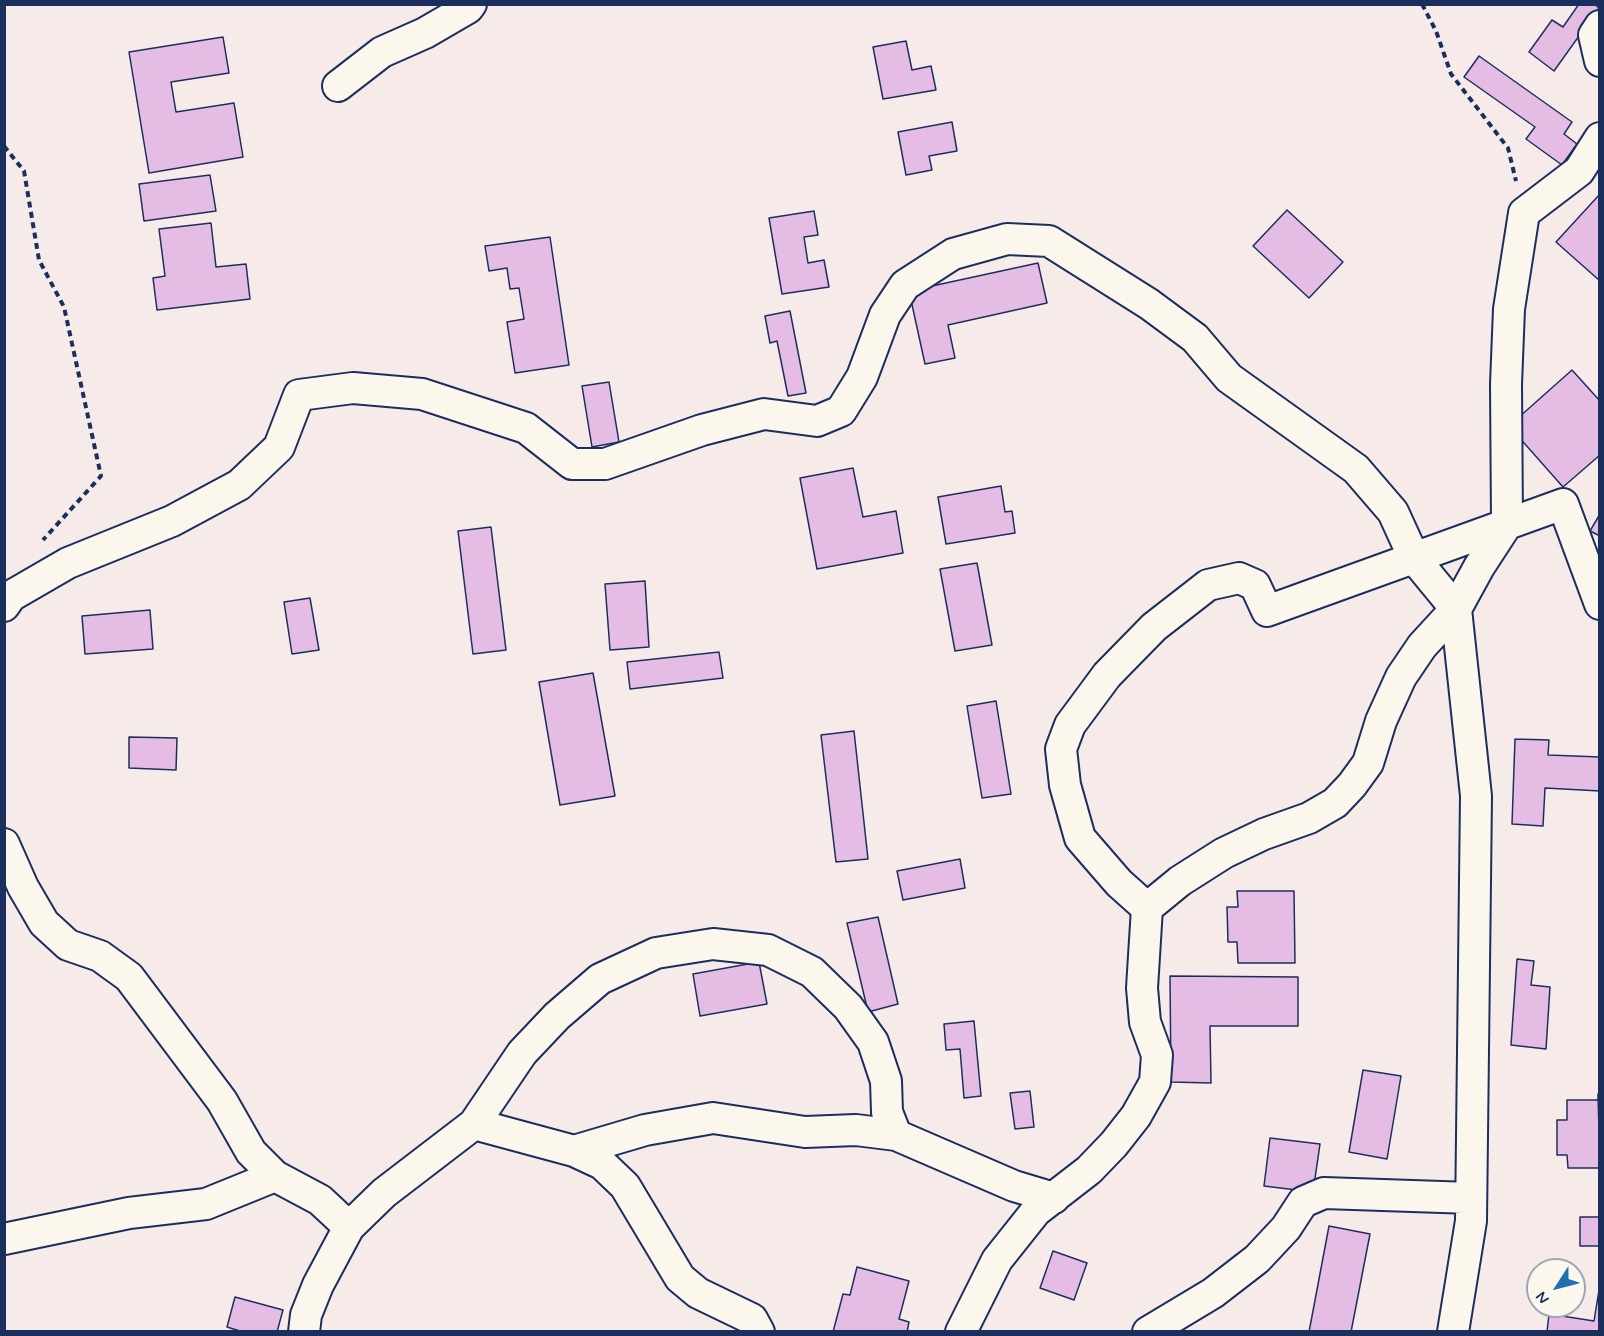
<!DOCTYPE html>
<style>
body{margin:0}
#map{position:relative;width:1604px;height:1336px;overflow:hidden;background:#f7ebea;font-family:Mynerve,sans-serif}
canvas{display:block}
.frame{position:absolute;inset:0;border:6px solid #1b2f5e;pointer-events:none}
.north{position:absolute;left:1526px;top:1258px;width:60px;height:60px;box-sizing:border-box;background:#fbf7ec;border:2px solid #a1a7b3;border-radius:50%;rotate:234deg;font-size:16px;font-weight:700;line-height:24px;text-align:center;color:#1b2f5e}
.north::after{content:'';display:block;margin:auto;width:21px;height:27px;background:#1f6fb2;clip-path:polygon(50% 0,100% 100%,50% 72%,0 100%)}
</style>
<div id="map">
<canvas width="1604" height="1336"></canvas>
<div class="frame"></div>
<div class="north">N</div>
</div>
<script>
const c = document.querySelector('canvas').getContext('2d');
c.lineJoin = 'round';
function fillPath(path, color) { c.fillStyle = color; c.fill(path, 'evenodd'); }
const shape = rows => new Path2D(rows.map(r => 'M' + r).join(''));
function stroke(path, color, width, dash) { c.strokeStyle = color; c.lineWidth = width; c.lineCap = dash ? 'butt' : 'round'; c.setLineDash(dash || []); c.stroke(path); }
const building = shape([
 [1579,4,1594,4,1599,8,1554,71,1529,52,1552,20,1563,27,1579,4],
 [223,37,229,73,171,82,176,112,234,103,243,157,149,173,129,52,223,37],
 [906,41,912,70,931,66,936,90,883,99,873,47,906,41],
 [1479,56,1572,122,1564,134,1577,144,1562,165,1526,139,1535,127,1464,77,1479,56],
 [952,122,957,151,929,156,932,170,906,175,898,132,952,122],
 [210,175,216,211,144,221,139,184,210,175],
 [1600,194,1600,281,1556,242,1600,194],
 [1287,210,1343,262,1309,298,1253,246,1287,210],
 [814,211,818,235,804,237,808,263,824,260,829,287,782,294,769,218,814,211],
 [211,223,216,267,246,264,250,299,157,310,153,278,165,276,159,229,211,223],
 [550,237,569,365,515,373,507,322,524,319,519,288,510,289,507,268,489,271,485,246,550,237],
 [1038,263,1047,303,948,325,955,358,925,364,909,291,1038,263],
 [790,311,806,393,788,396,777,341,770,343,765,316,790,311],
 [1572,370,1600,401,1600,455,1563,487,1509,426,1572,370],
 [609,382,619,442,592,447,582,386,609,382],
 [853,468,863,517,896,511,903,553,817,569,800,478,853,468],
 [1001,486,1005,512,1012,511,1015,533,946,544,938,497,1001,486],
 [1600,514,1600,536,1590,531,1600,514],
 [491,527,506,650,473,654,458,531,491,527],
 [977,563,992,645,955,651,940,569,977,563],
 [645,581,649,647,610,650,605,584,645,581],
 [310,598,319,650,292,654,284,602,310,598],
 [150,610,153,649,85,654,82,616,150,610],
 [719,652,723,678,630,689,627,662,719,652],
 [593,673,615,796,560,805,539,682,593,673],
 [996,701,1011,794,982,798,967,706,996,701],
 [854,731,868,859,836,862,821,735,854,731],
 [129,737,177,738,176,770,129,768,129,737],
 [1515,739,1549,740,1548,755,1600,757,1600,791,1545,788,1543,826,1512,824,1515,739],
 [960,859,965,888,903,900,897,871,960,859],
 [1237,891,1294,891,1295,963,1238,963,1237,942,1228,942,1227,907,1238,907,1237,891],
 [878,917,898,1004,868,1012,847,923,878,917],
 [1517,959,1534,961,1531,985,1550,987,1546,1049,1511,1045,1517,959],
 [759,962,767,1004,700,1016,693,974,759,962],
 [1170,976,1298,977,1298,1026,1210,1026,1211,1083,1171,1082,1170,976],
 [974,1021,981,1096,964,1098,960,1049,946,1050,944,1024,974,1021],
 [1363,1070,1401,1076,1387,1159,1349,1152,1363,1070],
 [1030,1091,1034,1127,1015,1129,1010,1093,1030,1091],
 [1598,1094,1600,1168,1568,1168,1567,1155,1557,1155,1557,1120,1567,1120,1567,1100,1598,1100,1598,1094],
 [1270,1138,1320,1144,1313,1192,1264,1186,1270,1138],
 [1580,1217,1600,1217,1600,1246,1580,1246,1580,1217],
 [1329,1226,1370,1234,1351,1332,1309,1332,1329,1226],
 [1053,1251,1087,1263,1074,1300,1040,1288,1053,1251],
 [857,1267,909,1281,899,1319,909,1322,907,1332,833,1332,843,1294,850,1295,857,1267],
 [1600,1284,1600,1332,1547,1332,1549,1314,1594,1321,1600,1284],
 [235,1297,283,1310,277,1332,243,1332,227,1327,235,1297]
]);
fillPath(building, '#e5bde4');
stroke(building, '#1b2f5e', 1.5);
const street = shape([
 [1600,26,1594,35,1600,61],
 [338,86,382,52,425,33,468,8,471,4],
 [4,606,11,596,68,563,172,521,239,485,279,447,299,395,353,388,422,394,526,428,572,464,605,464,702,430,764,414,817,421,841,411,862,377,885,315,905,285,953,254,1007,239,1049,241,1149,304,1195,338,1229,378,1356,469,1393,512,1414,558,1456,609,1476,796,1471,1221,1453,1332],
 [4,844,23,887,44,923,68,945,100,956,129,977,222,1101,251,1152,275,1176,320,1200,349,1227],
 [1147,908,1180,881,1224,853,1264,834,1309,818,1335,803,1352,785,1368,763,1381,721,1401,677,1422,646,1456,609,1479,567,1507,524,1506,384,1509,309,1524,213,1579,171,1600,138],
 [474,1124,522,1053,557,1016,600,979,656,953,713,944,768,950,812,972,848,1007,873,1042,886,1081,887,1112,896,1135],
 [574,1151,645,1130,713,1118,805,1132,856,1130,896,1135,1014,1186,1054,1198],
 [4,1239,129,1213,206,1204,275,1176],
 [304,1332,306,1315,318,1285,349,1227,384,1193,474,1124,574,1151,602,1164,625,1186,680,1278,698,1293,752,1319,759,1332],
 [961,1332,997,1260,1036,1211,1089,1170,1114,1144,1136,1116,1155,1082,1157,1055,1145,1022,1142,988,1147,908,1119,883,1080,838,1065,785,1061,749,1070,725,1107,675,1154,627,1208,585,1239,578,1255,585,1267,611,1563,504,1600,604],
 [1148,1332,1213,1293,1257,1259,1286,1228,1303,1202,1324,1193,1471,1198]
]);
stroke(street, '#1b2f5e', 34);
stroke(shape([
 [1422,4,1436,31,1451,74,1508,148,1516,181],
 [4,146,24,171,39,260,64,307,101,476,43,540]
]), '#1b2f5e', 4, [6, 4.5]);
stroke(street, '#fbf7ec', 30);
</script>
